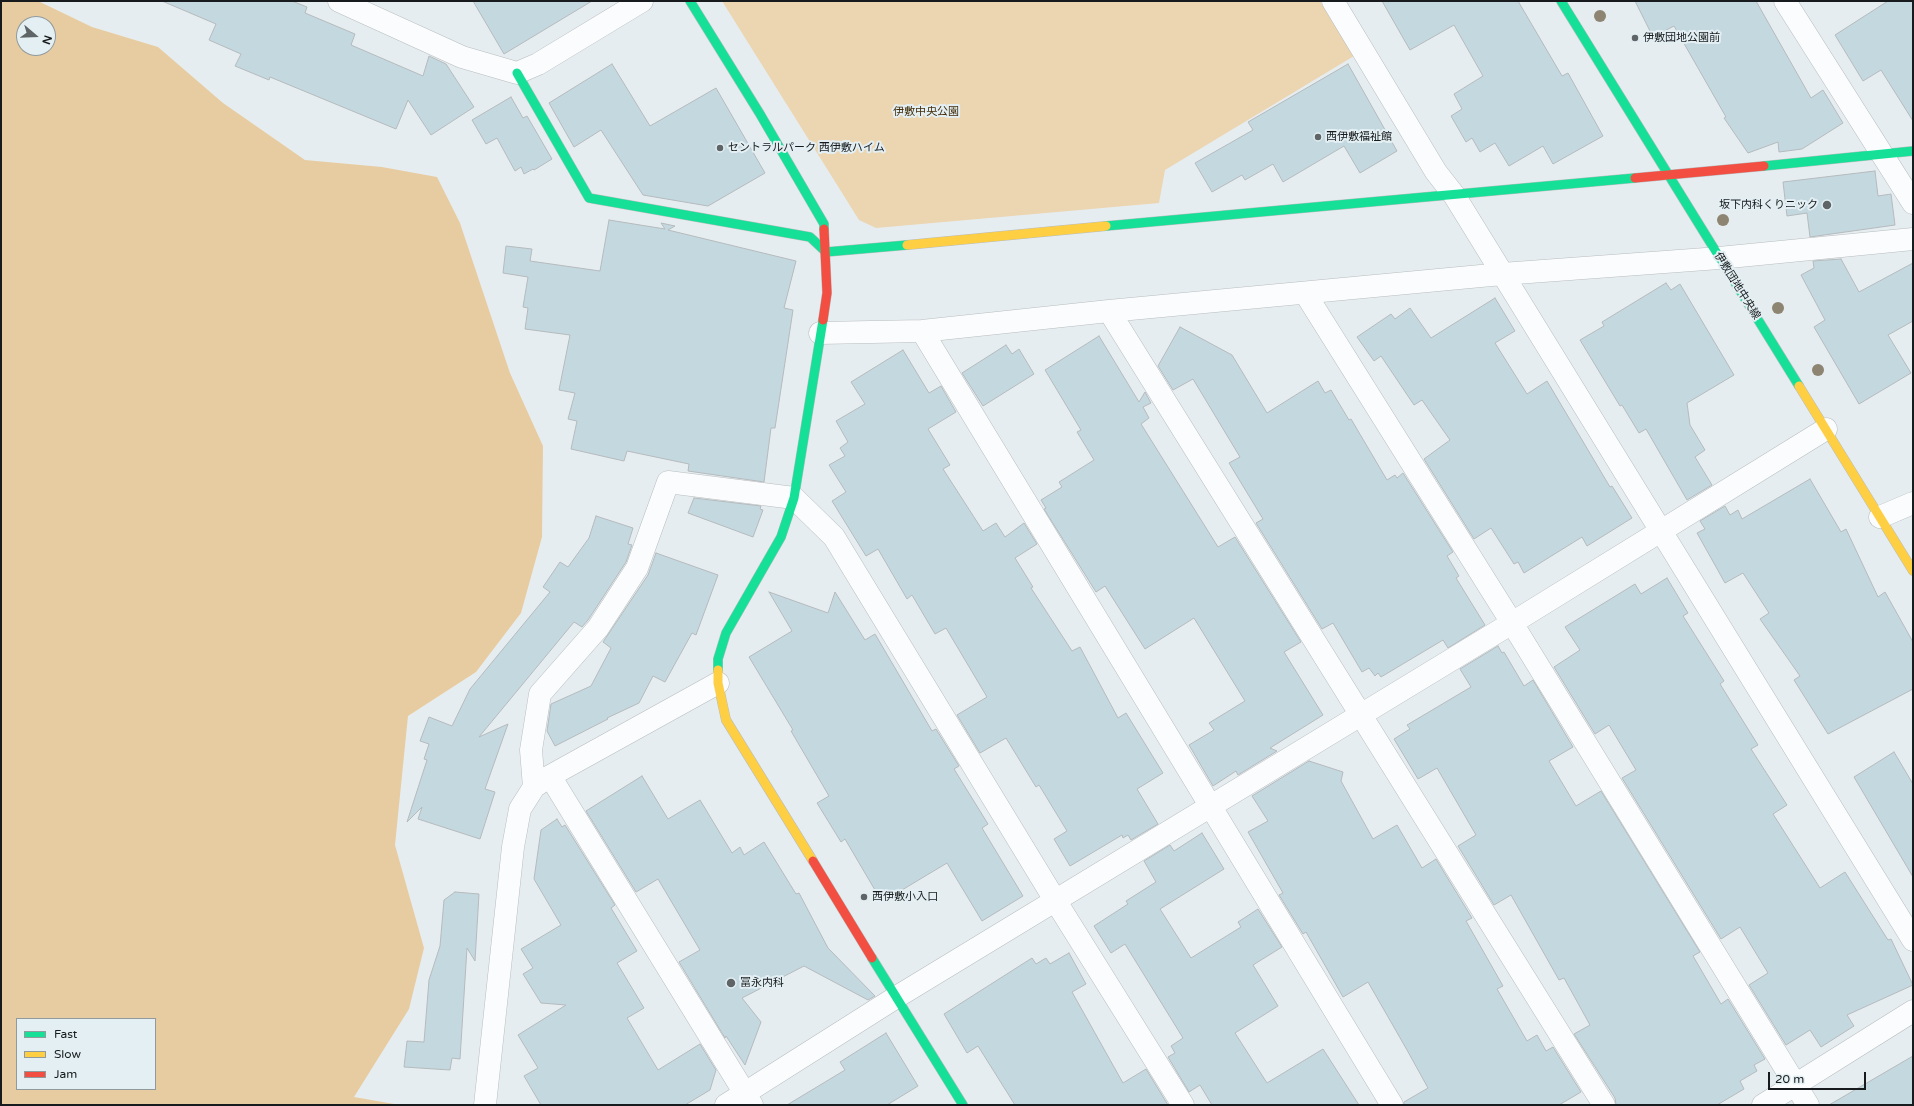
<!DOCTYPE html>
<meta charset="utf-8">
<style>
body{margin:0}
#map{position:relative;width:1914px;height:1106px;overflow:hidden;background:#e6edf0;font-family:"Varela Round",sans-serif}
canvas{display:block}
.frame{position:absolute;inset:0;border:2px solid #171b1d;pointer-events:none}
.legend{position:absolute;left:16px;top:1018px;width:140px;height:72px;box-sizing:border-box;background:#e3eff3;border:1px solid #919a9d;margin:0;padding:5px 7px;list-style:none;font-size:12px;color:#171b1d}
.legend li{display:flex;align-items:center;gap:8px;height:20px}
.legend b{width:20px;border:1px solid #919a9d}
.north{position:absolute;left:16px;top:16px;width:40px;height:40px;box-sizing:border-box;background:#e3eff3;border:1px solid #919a9d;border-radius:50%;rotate:109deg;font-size:11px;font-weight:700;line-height:16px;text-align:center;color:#171b1d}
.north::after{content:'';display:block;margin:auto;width:14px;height:18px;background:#5f6467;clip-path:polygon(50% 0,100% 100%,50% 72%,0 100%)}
.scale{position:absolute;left:1768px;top:1072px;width:98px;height:18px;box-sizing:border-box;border:2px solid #171b1d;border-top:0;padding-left:5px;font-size:12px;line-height:14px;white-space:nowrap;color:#171b1d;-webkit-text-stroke:3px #e3eff3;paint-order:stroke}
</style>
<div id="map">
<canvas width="1914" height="1106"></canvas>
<div class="frame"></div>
<ul class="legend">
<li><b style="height:5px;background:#16e098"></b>Fast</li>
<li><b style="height:5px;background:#ffcf43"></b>Slow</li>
<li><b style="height:5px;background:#f24e42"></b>Jam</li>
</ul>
<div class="north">N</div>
<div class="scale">20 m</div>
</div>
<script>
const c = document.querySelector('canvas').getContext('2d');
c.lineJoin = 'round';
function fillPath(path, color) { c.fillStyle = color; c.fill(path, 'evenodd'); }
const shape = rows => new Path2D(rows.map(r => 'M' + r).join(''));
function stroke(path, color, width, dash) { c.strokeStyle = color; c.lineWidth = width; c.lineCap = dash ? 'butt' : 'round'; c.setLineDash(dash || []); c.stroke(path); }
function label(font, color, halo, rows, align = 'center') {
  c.font = font + ' "Varela Round","Noto Sans JP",sans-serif'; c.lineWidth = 4; c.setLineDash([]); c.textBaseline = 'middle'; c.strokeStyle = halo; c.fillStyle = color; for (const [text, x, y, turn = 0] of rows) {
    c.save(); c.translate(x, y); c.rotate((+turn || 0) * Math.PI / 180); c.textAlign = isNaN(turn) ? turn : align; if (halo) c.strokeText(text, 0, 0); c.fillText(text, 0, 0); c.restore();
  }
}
fillPath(shape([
 [722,1,1320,1,1354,56,1165,170,1159,203,876,228,859,220]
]), '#ecd5b1');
fillPath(shape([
 [1,1,38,1,92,27,158,47,223,103,305,160,382,167,437,177,460,223,510,373,543,446,542,537,521,613,476,672,408,716,395,845,424,948,409,1009,354,1097,400,1105,1,1105],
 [24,24,48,24,48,48,24,48],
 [17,1019,155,1019,155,1089,17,1089]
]), '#e8cca1');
const building = shape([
 [162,1,292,1,307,7,305,13,355,34,351,45,423,76,429,56,446,64,474,107,431,135,408,100,396,129,270,77,269,80,235,66,241,54,209,40,216,24,162,1],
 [473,1,592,1,504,54,473,1],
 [1382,1,1518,1,1562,76,1568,73,1603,136,1553,164,1543,146,1509,166,1495,143,1480,152,1472,138,1466,142,1451,116,1462,109,1454,94,1483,76,1454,25,1410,50,1382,1],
 [1635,1,1756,1,1811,98,1823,90,1843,123,1802,149,1779,152,1778,142,1748,153,1724,118,1726,117,1674,26,1653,37,1635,1],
 [1888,1,1913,1,1913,121,1881,70,1863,81,1835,35,1888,1],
 [612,64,650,126,716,88,765,173,708,206,643,195,601,130,574,147,549,103,612,64],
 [1348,64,1397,151,1360,173,1344,146,1283,182,1273,164,1245,180,1242,175,1212,192,1195,163,1253,130,1248,122,1348,64],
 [511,97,523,118,527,116,552,159,534,170,533,169,524,174,521,167,515,171,497,138,486,144,472,120,511,97],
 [1875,171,1878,196,1891,194,1895,225,1810,237,1807,213,1787,216,1783,182,1875,171],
 [609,220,665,229,661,223,675,226,668,230,796,261,784,308,793,310,775,428,771,428,764,482,688,471,689,464,627,451,624,461,571,449,577,421,568,419,575,393,559,390,570,335,525,329,528,308,523,307,528,277,503,273,506,246,532,249,530,261,600,271,609,220],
 [1841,259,1859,292,1913,263,1913,321,1888,335,1911,373,1859,404,1814,327,1825,320,1801,275,1814,268,1813,261,1841,259],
 [1666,283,1671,290,1680,284,1734,375,1687,403,1690,425,1705,450,1695,457,1712,485,1687,500,1646,429,1639,433,1622,405,1620,406,1580,340,1604,326,1602,322,1666,283],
 [1495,298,1515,331,1495,343,1527,394,1547,381,1610,487,1612,486,1632,518,1587,546,1582,537,1524,573,1518,562,1514,564,1491,528,1474,539,1424,459,1450,440,1422,400,1414,405,1381,356,1374,361,1357,337,1391,314,1395,319,1410,308,1431,338,1495,298],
 [1180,327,1232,355,1267,413,1318,381,1325,393,1331,390,1349,420,1351,419,1387,480,1395,475,1397,478,1403,473,1453,552,1447,556,1459,576,1456,578,1485,625,1448,648,1443,640,1381,677,1378,673,1375,676,1369,668,1362,672,1333,623,1322,629,1256,523,1263,519,1229,463,1240,457,1193,379,1173,390,1158,366,1180,327],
 [1099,336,1139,402,1145,392,1151,403,1143,407,1149,418,1141,424,1218,547,1235,537,1301,642,1284,652,1323,715,1270,748,1277,751,1238,775,1236,771,1213,786,1189,745,1214,730,1209,723,1245,701,1194,618,1145,649,1105,586,1096,592,1044,509,1046,508,1041,500,1062,487,1059,482,1094,460,1077,432,1081,430,1045,370,1099,336],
 [1006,345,1012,354,1019,349,1034,374,983,406,962,373,1006,345],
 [903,350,929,393,941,386,956,412,928,429,950,465,943,469,983,531,996,523,1005,537,1024,523,1037,544,1015,558,1033,587,1031,588,1072,651,1080,647,1118,718,1126,713,1163,773,1137,789,1158,824,1131,840,1128,835,1123,838,1122,835,1070,866,1054,839,1067,831,1039,785,1036,787,1006,738,980,753,957,715,987,697,946,628,935,634,912,595,907,599,878,549,866,556,832,501,846,492,829,465,845,456,840,448,848,442,836,421,865,404,851,382,903,350],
 [1810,479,1841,532,1846,529,1878,597,1885,592,1913,642,1913,689,1828,734,1794,680,1800,676,1760,619,1769,613,1743,573,1725,583,1697,533,1705,529,1700,521,1725,506,1730,515,1738,510,1742,519,1810,479],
 [694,498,761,506,760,509,763,510,753,537,688,513,694,498],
 [596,516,633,528,628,544,632,545,626,562,588,620,582,627,574,622,479,737,508,724,485,789,495,792,480,839,418,819,422,807,407,822,427,760,424,759,429,744,420,741,429,717,452,726,470,689,550,592,543,587,560,562,568,567,589,538,596,516],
 [656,553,718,575,696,635,692,633,665,682,653,676,639,703,607,718,608,719,555,746,547,731,551,704,591,686,611,648,603,642,648,575,656,553],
 [1667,578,1688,613,1683,616,1724,681,1720,684,1758,745,1751,749,1787,805,1773,814,1820,888,1845,872,1888,940,1891,939,1913,985,1847,1015,1854,1026,1821,1047,1810,1030,1786,1045,1749,985,1768,973,1740,927,1721,939,1622,778,1636,770,1609,725,1595,734,1554,667,1580,650,1565,627,1635,584,1641,594,1667,578],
 [769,592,828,613,835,592,865,640,875,634,932,731,936,729,959,766,954,769,988,824,982,828,1023,896,982,921,947,863,882,902,845,839,841,842,817,803,829,796,791,731,793,730,749,657,792,631,769,592],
 [1498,646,1502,653,1504,652,1524,686,1533,680,1573,747,1549,761,1576,806,1601,791,1700,952,1693,956,1721,1004,1728,999,1765,1059,1754,1065,1757,1071,1740,1081,1744,1089,1717,1105,1616,1105,1615,1098,1574,1034,1590,1025,1564,978,1559,980,1511,895,1494,905,1458,846,1476,835,1437,768,1418,779,1394,739,1410,729,1407,725,1471,687,1460,669,1498,646],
 [1894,752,1913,784,1913,877,1854,777,1894,752],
 [1309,761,1343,772,1341,781,1373,839,1397,825,1422,868,1436,859,1472,918,1466,921,1503,986,1497,989,1527,1041,1537,1035,1546,1051,1553,1047,1581,1092,1559,1105,1404,1105,1404,1102,1428,1088,1407,1050,1368,982,1343,997,1306,932,1303,934,1279,895,1283,893,1248,832,1268,821,1252,796,1309,761],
 [642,776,668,819,700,800,732,853,740,847,744,855,764,842,796,894,799,893,828,948,875,996,868,1000,804,966,742,998,761,1022,745,1065,726,1036,725,1038,679,962,700,950,658,879,636,892,586,811,642,776],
 [557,819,562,827,565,825,615,905,611,908,637,951,617,963,644,1008,627,1018,658,1070,700,1044,716,1070,710,1090,685,1105,541,1105,524,1076,538,1068,518,1035,566,1005,541,1003,523,974,533,968,521,949,561,925,534,879,541,830,557,819],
 [1202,833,1224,869,1160,909,1191,958,1241,927,1238,922,1258,909,1282,947,1253,965,1278,1006,1235,1033,1267,1083,1323,1049,1359,1105,1212,1105,1200,1085,1189,1092,1168,1057,1175,1053,1171,1046,1183,1038,1125,944,1111,953,1094,926,1128,904,1126,901,1156,882,1144,861,1170,845,1174,851,1202,833],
 [455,892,479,894,475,961,467,948,460,1059,452,1058,450,1070,404,1067,407,1041,424,1042,429,980,440,946,444,900,455,892],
 [1069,953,1086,984,1072,992,1123,1083,1146,1069,1168,1105,1015,1105,978,1046,967,1053,944,1014,1032,958,1036,964,1046,958,1050,964,1069,953],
 [886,1033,918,1086,887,1105,787,1105,845,1070,840,1062,886,1033],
 [1913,1056,1913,1105,1829,1105,1913,1056]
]);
fillPath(building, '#c4d8e0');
stroke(building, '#b5babc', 1);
const street = shape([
 [339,1,462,57,517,73,538,64,642,1],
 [1333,1,1436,172,1454,195,1913,940],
 [1785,1,1913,203],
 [1305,293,1512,623,1808,1105],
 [1109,311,1604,1105],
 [922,331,1392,1105],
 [820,333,922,331,1109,311,1502,274,1719,258,1913,239],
 [1880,517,1913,503],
 [550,776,752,1105],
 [534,787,531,750,540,694,598,628,637,568,668,482,794,498,834,537,1055,900,1183,1105],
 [485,1105,513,847,520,809,534,787,550,776,718,683],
 [726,1105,895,998,1512,623,1826,429],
 [1763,1105,1913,1011]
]);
const fast = shape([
 [690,1,760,114,824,224,824,229],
 [1561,1,1799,386],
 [517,73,589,198,810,237,826,252,907,245],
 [1764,166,1913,151],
 [1106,226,1635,178],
 [718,670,718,659,726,633,781,537,794,498,823,320],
 [872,958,963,1105]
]);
const slow = shape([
 [907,245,1106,226],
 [1799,386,1913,571],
 [718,670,718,683,726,720,813,861]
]);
const jam = shape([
 [1635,178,1764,166],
 [823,320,827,293,824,229],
 [813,861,872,958]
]);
stroke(street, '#b8bdbe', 23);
stroke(fast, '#b8bdbe', 10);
stroke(slow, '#b8bdbe', 10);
stroke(jam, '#b8bdbe', 10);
stroke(street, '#fbfcfd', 22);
stroke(fast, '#16e098', 9);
stroke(slow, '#ffcf43', 9);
stroke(jam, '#f24e42', 9);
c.fillStyle = '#8d8472';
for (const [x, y] of [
 [1600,16],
 [1723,220],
 [1778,308],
 [1818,370]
]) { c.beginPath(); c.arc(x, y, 6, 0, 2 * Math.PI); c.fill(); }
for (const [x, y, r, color] of [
 [1635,38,4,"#5f6467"],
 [1318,137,4,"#5f6467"],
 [720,148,4,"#5f6467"],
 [1827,205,5,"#5f6467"],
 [864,897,4,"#5f6467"],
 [731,983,5,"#5f6467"]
]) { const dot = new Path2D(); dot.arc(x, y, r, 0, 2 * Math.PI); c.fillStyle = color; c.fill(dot); stroke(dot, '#e3eff3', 1.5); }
label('11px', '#171b1d', '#e3eff3', [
 ["伊敷団地公園前",1643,38],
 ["西伊敷福祉館",1326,137],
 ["セントラルパーク 西伊敷ハイム",728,148],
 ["坂下内科くりニック",1818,205,"right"],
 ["西伊敷小入口",872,897],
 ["冨永内科",740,983]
], 'left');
label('11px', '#452f0b', '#e3eff3', [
 ["伊敷中央公園",926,112]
]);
label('11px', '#171b1d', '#e3eff3', [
 ["伊敷団地中央線",1737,286,58]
]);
</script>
